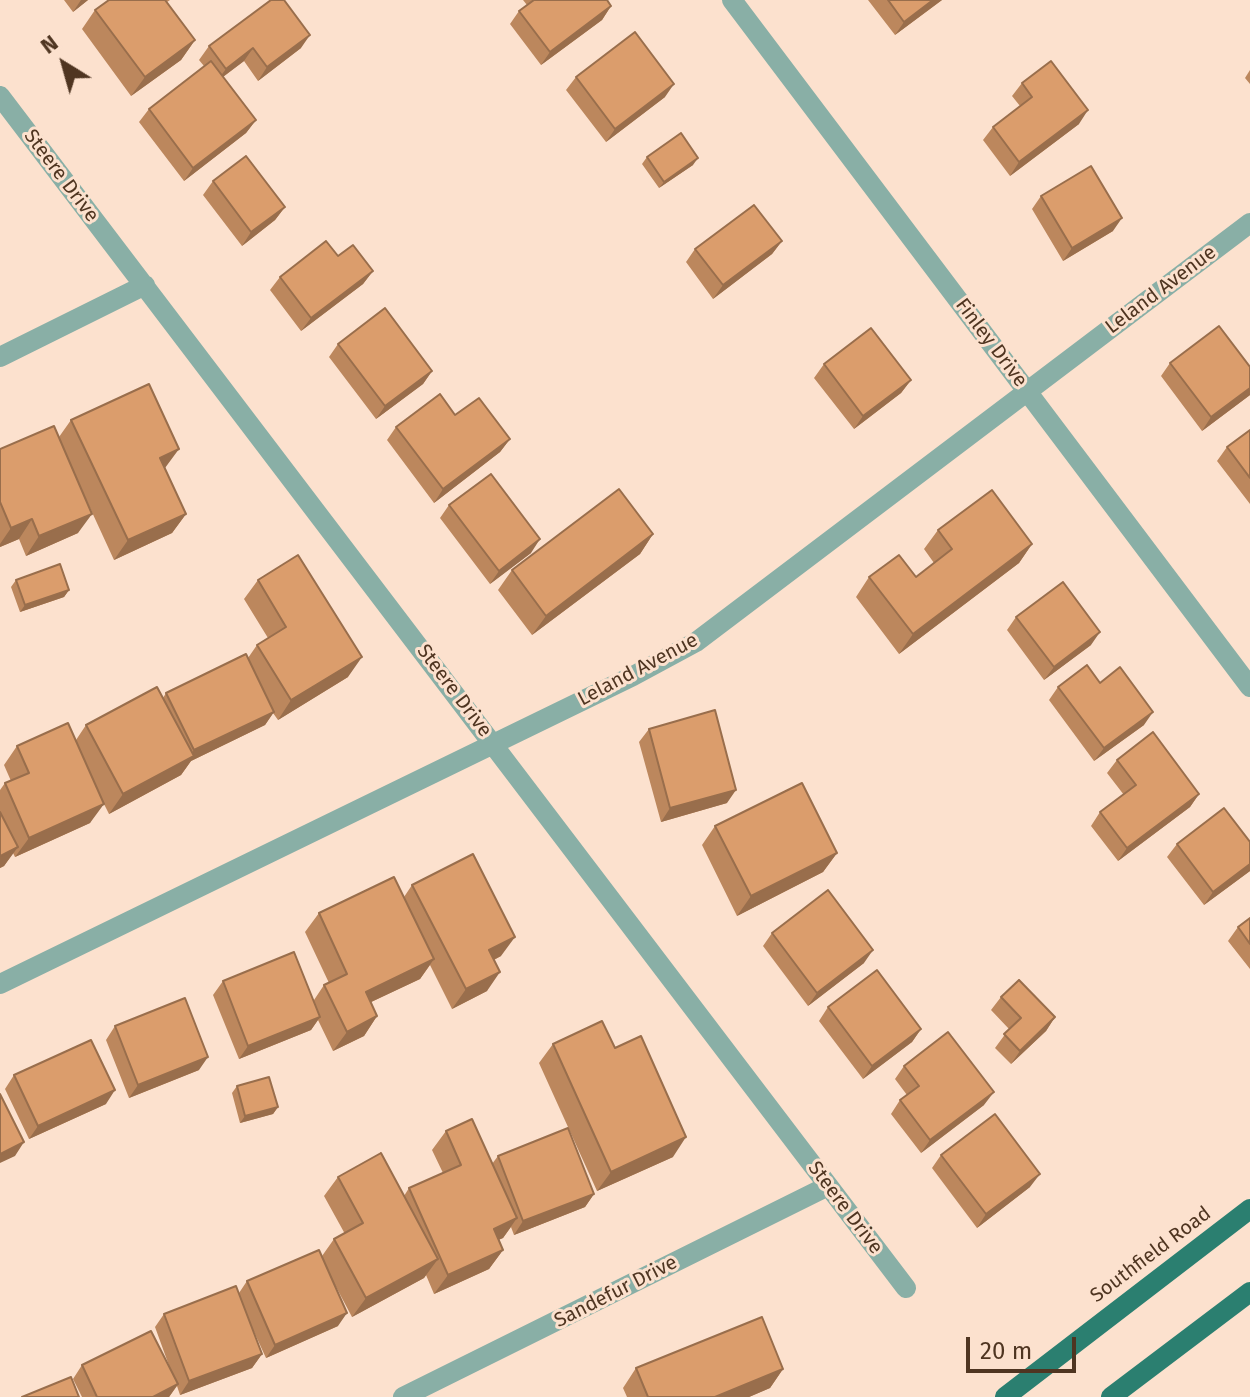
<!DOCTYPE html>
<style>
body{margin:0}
#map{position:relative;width:1250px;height:1397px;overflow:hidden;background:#fce1ce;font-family:"Fira Sans",sans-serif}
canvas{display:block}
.north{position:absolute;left:24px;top:24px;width:80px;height:80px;-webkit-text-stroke:6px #fce1ce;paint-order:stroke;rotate:323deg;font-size:22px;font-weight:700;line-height:32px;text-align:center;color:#4f3521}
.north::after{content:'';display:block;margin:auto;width:28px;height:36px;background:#4f3521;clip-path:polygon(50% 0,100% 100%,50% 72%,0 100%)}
.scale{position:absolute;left:966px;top:1337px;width:110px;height:36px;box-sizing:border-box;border:4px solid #4f3521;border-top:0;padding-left:10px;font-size:24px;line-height:28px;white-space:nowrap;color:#4f3521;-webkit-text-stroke:6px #fce1ce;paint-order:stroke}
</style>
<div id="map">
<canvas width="1250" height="1397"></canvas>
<div class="north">N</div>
<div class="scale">20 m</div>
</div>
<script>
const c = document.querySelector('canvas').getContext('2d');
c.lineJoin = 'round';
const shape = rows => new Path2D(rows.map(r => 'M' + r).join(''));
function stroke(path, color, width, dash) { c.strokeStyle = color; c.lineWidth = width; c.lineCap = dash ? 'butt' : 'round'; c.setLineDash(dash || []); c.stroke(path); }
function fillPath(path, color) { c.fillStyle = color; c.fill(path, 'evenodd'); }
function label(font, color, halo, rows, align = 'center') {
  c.font = font + ' "Fira Sans",sans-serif'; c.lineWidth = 6; c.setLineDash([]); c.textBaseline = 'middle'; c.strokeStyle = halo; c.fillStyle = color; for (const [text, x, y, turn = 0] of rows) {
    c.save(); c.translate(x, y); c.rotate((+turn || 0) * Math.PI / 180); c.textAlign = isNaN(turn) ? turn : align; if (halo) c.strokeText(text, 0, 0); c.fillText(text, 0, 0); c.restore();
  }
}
stroke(shape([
 [732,0,1250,687],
 [0,96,906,1288],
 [0,357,145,285],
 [0,984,633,676,696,642,1250,223],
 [403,1397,828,1186]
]), '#89afa6', 20);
stroke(shape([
 [1005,1397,1250,1209],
 [1111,1397,1250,1292]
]), '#2b7f70', 20);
fillPath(shape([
 [64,0,88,0,73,12],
 [109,0,170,0,167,2,195,40,181,60,131,96,82,29,95,10],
 [523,0,607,0,611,6,602,20,541,65,510,24,519,11,527,5],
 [868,0,942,0,895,35],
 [209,46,301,48,258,81,244,61,223,77,256,120,246,133,184,181,139,122,149,109,204,66,199,60],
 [1250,70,1250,84,1245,78],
 [576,77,665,97,606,142,566,90],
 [1022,83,1079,124,1010,176,983,140,993,127,1020,106,1012,96],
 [647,157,693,165,659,188,642,164],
 [213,181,285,207,275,220,242,246,203,195],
 [1041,196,1113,231,1063,261,1032,209],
 [782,241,772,254,713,299,686,262,695,249],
 [338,256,373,271,363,284,301,331,270,290,280,277],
 [338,344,432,371,423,384,376,419,329,357],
 [1170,363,1250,367,1250,395,1202,431,1161,376],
 [824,364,911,380,901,393,854,429,814,378],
 [455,415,510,439,500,452,434,503,387,440,396,427],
 [71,420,165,468,186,514,172,533,114,560,85,497,78,533,26,556,19,539,0,547,0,449,59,437],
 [1250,430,1250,504,1217,461,1227,447],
 [449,505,531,553,490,584,440,518],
 [938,530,1032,544,1019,563,899,654,856,597,869,577,916,577,934,563,924,549],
 [653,534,640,554,532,635,498,590,512,570],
 [16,580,69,590,64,597,20,612,11,587],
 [258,580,348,677,278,720,273,713,265,725,191,761,181,775,109,814,101,798,90,823,15,857,13,853,4,866,0,868,0,790,5,783,11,781,4,765,17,746,76,740,86,725,163,698,166,693,248,658,257,645,268,638,244,599],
 [1016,617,1091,645,1044,680,1007,630],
 [1100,683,1144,725,1094,761,1049,700,1058,687],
 [649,729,727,803,661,822,639,742],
 [1117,760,1199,794,1190,807,1118,861,1091,826,1100,812,1124,795,1107,773],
 [715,826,837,853,823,872,737,916,702,845],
 [1250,842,1250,871,1204,905,1167,857,1177,844],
 [412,885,501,956,494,960,487,991,452,1009,430,965,420,979,371,1002,377,1016,364,1036,333,1051,318,1020,311,1030,239,1059,213,995,223,981,314,1000,324,985,329,983,305,932,319,913,404,897],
 [1250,918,1250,969,1228,941,1238,927],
 [772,933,864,963,808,1006,763,946],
 [1001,997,1055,1017,1046,1031,1011,1064,995,1048,1009,1029,991,1010],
 [828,1007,921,1029,912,1042,863,1079,819,1021],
 [115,1026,199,1070,129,1098,106,1040],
 [553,1044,615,1048,673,1157,597,1191,539,1063],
 [904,1066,984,1105,921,1153,891,1114,900,1100,907,1095,895,1079],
 [14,1075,106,1104,29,1139,5,1089],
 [237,1086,278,1107,273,1114,240,1123,232,1093],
 [446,1131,492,1164,498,1156,594,1194,585,1207,514,1235,511,1227,503,1238,498,1240,503,1250,489,1269,434,1294,426,1275,424,1278,352,1317,334,1283,338,1326,266,1358,249,1321,262,1354,252,1368,180,1395,177,1386,169,1397,82,1397,73,1379,82,1365,171,1371,155,1327,164,1314,239,1293,247,1281,322,1256,334,1239,345,1234,324,1196,338,1177,404,1196,409,1188,443,1173,432,1150],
 [941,1155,1030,1187,977,1228,932,1168],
 [636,1368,783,1369,770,1388,749,1397,627,1397,623,1388]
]), '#bc875d');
fillPath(shape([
 [81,0,88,0,73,12],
 [933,0,942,0,895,35,904,22],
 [611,6,602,20,541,65,550,52],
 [310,35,301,48,258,81,267,67],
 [195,40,181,60,131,96,145,77],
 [253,48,244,61,216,82,226,69],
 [674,84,665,97,606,142,615,129],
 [1088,110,1079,124,1010,176,1019,162],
 [256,120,246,133,184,181,193,168],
 [698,158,693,165,659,188,664,182],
 [285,207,275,220,242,246,251,232],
 [1122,218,1113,231,1063,261,1072,248],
 [782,241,772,254,713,299,723,285],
 [373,271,363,284,301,331,311,318],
 [432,371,423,384,376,419,385,406],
 [911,380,901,393,854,429,863,416],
 [1250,388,1250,395,1202,431,1211,417],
 [510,439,500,452,434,503,443,489],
 [179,449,165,468,160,458],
 [92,514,78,533,26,556,39,536],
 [186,514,172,533,114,560,128,540],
 [32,519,19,539,0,547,0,544,11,528],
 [653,534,640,554,532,635,546,616],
 [540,539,531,553,490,584,499,571],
 [1032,544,1019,563,899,654,913,634],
 [69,590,64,597,20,612,25,605],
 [1100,632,1091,645,1044,680,1054,667],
 [362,657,348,677,278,720,291,700],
 [274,712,265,725,191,761,181,775,109,814,123,794,188,759,194,750],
 [1153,712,1144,725,1094,761,1104,748],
 [736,790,727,803,661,822,670,808],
 [1199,794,1190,807,1118,861,1127,848],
 [104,804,90,823,15,857,29,838],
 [18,847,4,866,0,868,0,856],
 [837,853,823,872,737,916,751,896],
 [1250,864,1250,871,1204,905,1213,892],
 [515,937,501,956,475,969,489,950],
 [873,950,864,963,808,1006,817,993],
 [434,959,420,979,352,1011,366,992],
 [500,972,487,991,452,1009,466,989],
 [377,1016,364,1036,333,1051,347,1032],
 [320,1017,311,1030,239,1059,248,1046],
 [1055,1017,1046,1031,1011,1064,1020,1051],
 [921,1029,912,1042,863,1079,872,1066],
 [208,1057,199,1070,129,1098,138,1085],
 [115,1090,106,1104,29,1139,38,1126],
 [994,1092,984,1105,921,1153,930,1140],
 [278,1107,273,1114,240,1123,245,1116],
 [686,1137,673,1157,597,1191,611,1172],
 [24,1142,15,1156,0,1163,0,1154],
 [1040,1174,1030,1187,977,1228,986,1214],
 [594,1194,585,1207,514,1235,523,1221],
 [517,1218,503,1238,480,1248,494,1229],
 [503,1250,489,1269,434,1294,448,1275],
 [438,1259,424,1278,352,1317,366,1298],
 [347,1313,338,1326,266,1358,275,1345],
 [262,1354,252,1368,180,1395,189,1381],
 [783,1369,770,1388,749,1397,715,1397],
 [178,1384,169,1397,153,1397]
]), '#996e4c');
const building = shape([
 [109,0,165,0,195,40,145,77,95,10,109,0],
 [271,0,284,0,310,35,267,67,253,48,226,69,209,46,271,0],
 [534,0,607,0,611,6,550,52,519,11,534,0],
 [888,0,933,0,904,22,888,0],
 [635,32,674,84,615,129,576,77,635,32],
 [211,61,256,120,193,168,149,109,211,61],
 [1051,61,1088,110,1019,162,993,127,1032,97,1022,83,1051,61],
 [681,133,698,158,664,182,647,157,681,133],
 [246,156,285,207,251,232,213,181,246,156],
 [1091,166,1122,218,1072,248,1041,196,1091,166],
 [754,205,782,241,723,285,695,249,754,205],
 [326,241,338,256,353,245,373,271,311,318,280,277,326,241],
 [385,308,432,371,385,406,338,344,385,308],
 [1219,326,1250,367,1250,388,1211,417,1170,363,1219,326],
 [871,328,911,380,863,416,824,364,871,328],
 [149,384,179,449,160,458,186,514,128,540,71,420,149,384],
 [440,394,455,415,479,398,510,439,443,489,396,427,440,394],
 [54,426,92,514,39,536,32,519,11,528,0,502,0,449,54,426],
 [1250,430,1250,478,1227,447,1250,430],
 [491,474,540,539,499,571,449,505,491,474],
 [619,489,653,534,546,616,512,570,619,489],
 [992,490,1032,544,913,634,869,577,899,555,916,577,952,549,938,530,992,490],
 [298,555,362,657,291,700,257,645,286,627,258,580,298,555],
 [60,564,69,590,25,605,16,580,60,564],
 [1063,582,1100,632,1054,667,1016,617,1063,582],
 [246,654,274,712,194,750,166,693,246,654],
 [1087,665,1100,683,1120,667,1153,712,1104,748,1058,687,1087,665],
 [157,687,194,756,123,794,86,725,157,687],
 [715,710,736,790,670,808,649,729,715,710],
 [68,723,104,804,29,838,5,783,29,773,17,746,68,723],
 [1153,732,1199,794,1127,848,1100,812,1136,785,1117,760,1153,732],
 [802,783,837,853,751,896,715,826,802,783],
 [1224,808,1250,842,1250,864,1213,892,1177,844,1224,808],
 [0,812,18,847,0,856,0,812],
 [473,854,515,937,489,950,500,972,466,989,412,885,473,854],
 [394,877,434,959,366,992,377,1016,347,1032,324,985,347,974,319,913,394,877],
 [828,890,873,950,817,993,772,933,828,890],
 [1250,918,1250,944,1238,927,1250,918],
 [294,952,320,1017,248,1046,223,981,294,952],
 [877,970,921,1029,872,1066,828,1007,877,970],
 [1019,980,1055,1017,1020,1051,1004,1034,1021,1018,1001,997,1019,980],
 [185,998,208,1057,138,1085,115,1026,185,998],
 [602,1021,615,1048,641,1036,686,1137,611,1172,553,1044,602,1021],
 [948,1032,994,1092,930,1140,900,1100,919,1086,904,1066,948,1032],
 [91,1040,115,1090,38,1126,14,1075,91,1040],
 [269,1077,278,1107,245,1116,237,1086,269,1077],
 [0,1094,24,1142,0,1154,0,1094],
 [995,1114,1040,1174,986,1214,941,1155,995,1114],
 [472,1119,517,1218,494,1229,503,1250,448,1275,409,1188,461,1165,446,1131,472,1119],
 [568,1128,594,1194,523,1221,498,1156,568,1128],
 [381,1153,438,1259,366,1298,334,1239,363,1223,338,1177,381,1153],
 [319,1250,347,1313,275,1345,247,1281,319,1250],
 [236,1286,262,1354,189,1381,164,1314,236,1286],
 [762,1317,783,1369,715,1397,648,1397,636,1368,762,1317],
 [151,1331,178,1384,153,1397,97,1397,82,1365,151,1331],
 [71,1377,79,1397,22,1397,71,1377]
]);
fillPath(building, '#db9d6c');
stroke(building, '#996e4c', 2);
label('20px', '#4f3521', '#fce1ce', [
 ["Steere Drive",61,176,53],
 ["Leland Avenue",1161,290,-37],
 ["Finley Drive",991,343,53],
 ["Leland Avenue",638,670,-28],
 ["Steere Drive",454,691,53],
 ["Steere Drive",845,1208,53],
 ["Southfield Road",1151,1255,-37],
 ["Sandefur Drive",616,1292,-27]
]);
</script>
